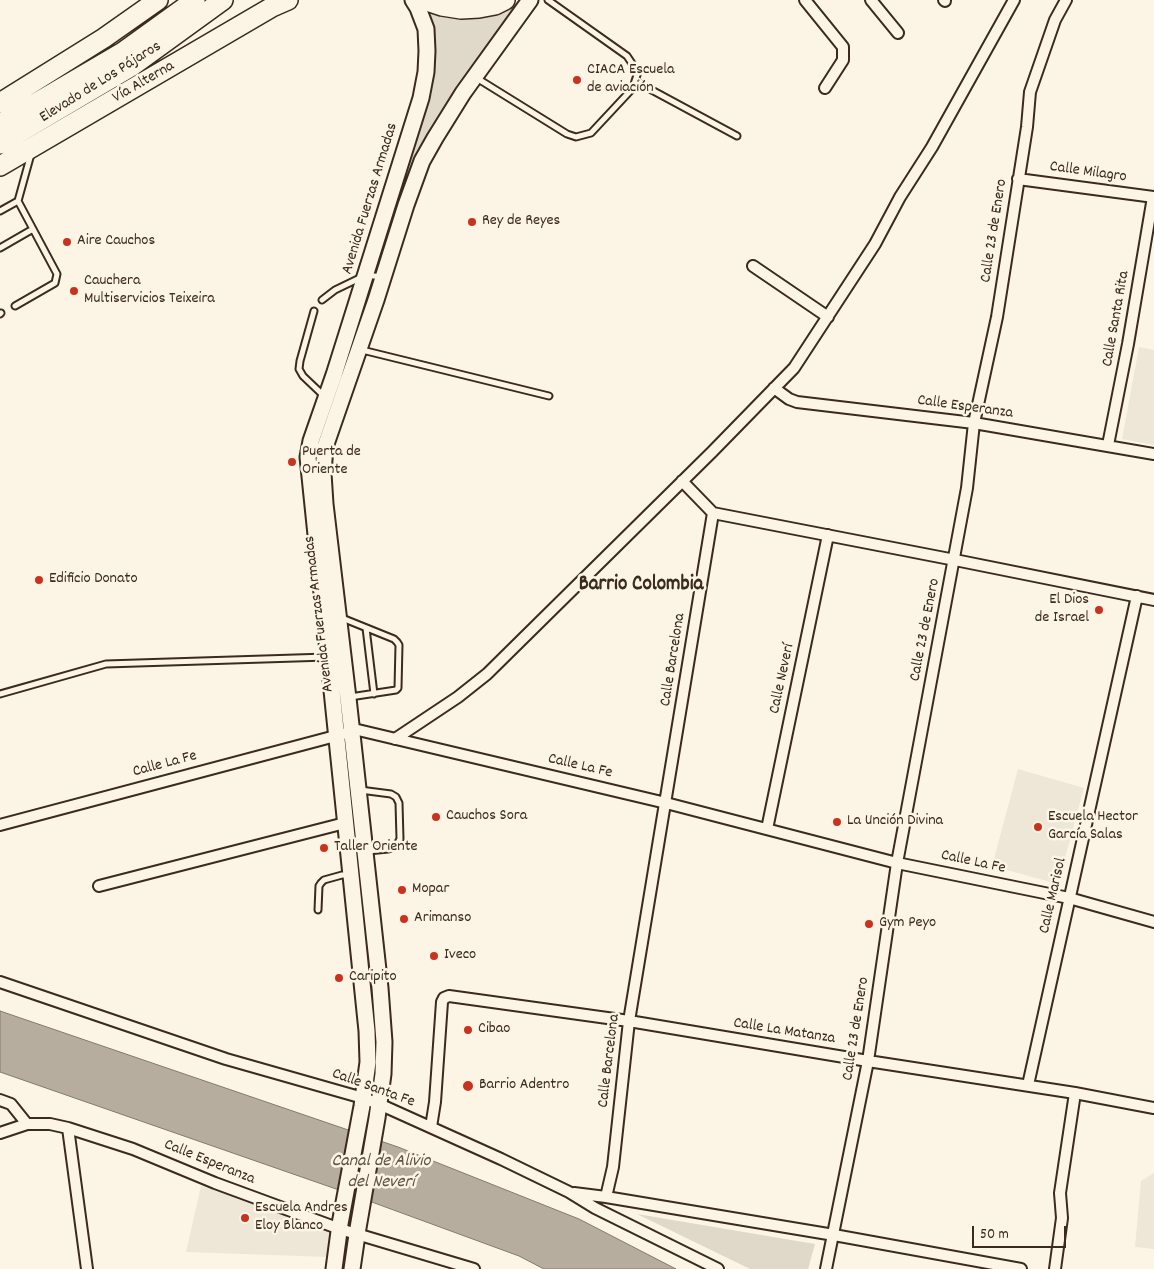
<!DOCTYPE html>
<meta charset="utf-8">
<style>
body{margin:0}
#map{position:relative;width:1154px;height:1269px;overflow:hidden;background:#fcf5e5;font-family:Dekko,sans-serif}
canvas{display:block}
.scale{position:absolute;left:972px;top:1226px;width:94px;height:22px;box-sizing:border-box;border:2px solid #3b2a1e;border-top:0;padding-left:6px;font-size:15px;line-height:18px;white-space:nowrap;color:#3b2a1e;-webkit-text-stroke:4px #fcf5e5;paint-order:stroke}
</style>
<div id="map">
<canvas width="1154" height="1269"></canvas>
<div class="scale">50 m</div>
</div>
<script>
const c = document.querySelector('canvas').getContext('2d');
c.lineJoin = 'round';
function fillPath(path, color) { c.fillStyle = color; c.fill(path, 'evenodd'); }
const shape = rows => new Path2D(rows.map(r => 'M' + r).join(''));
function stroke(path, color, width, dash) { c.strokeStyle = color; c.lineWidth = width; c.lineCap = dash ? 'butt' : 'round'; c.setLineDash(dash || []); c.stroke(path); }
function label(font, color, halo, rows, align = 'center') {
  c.font = font + ' Dekko,sans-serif'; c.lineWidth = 5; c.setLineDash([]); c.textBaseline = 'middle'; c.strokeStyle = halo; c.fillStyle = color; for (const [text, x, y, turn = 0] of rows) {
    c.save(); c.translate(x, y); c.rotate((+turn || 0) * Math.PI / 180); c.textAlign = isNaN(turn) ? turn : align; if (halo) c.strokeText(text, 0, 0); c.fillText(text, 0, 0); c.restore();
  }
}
fillPath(shape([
 [1139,347,1154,350,1154,445,1122,439],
 [1018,769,1084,788,1058,884,992,866],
 [1154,1173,1154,1249,1135,1247,1141,1181],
 [201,1186,261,1205,331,1232,328,1257,186,1252]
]), '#eee6d6');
fillPath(shape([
 [523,2,410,181,405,179,412,146,426,7,441,13,465,19,500,13],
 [637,1214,815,1244,808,1269,750,1269]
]), '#e0d8c8');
const water = shape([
 [0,1011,398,1147,579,1219,676,1269,544,1269,519,1256,339,1190,0,1072,0,1011]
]);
fillPath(water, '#b7ad9e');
stroke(water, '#85796b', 1);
const lane = shape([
 [475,77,567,134,576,137,591,133,633,88,635,81,637,75,635,68,627,56,548,0],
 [635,81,737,136],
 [0,211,18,201,31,154],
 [0,248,33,229],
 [322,300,335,290,366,275,382,277],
 [15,306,55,283,57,274,18,201],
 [314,311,300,361,299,369,303,376,324,396],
 [0,314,1,313],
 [362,350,549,396],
 [342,618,394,639,397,642,399,645,398,688,396,690,350,697],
 [366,628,374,694],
 [0,694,106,664,327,657],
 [360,790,391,794,396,797,399,803,400,839,396,846,388,849,368,851],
 [318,910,319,886,321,883,324,880,342,875,350,875]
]);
const street = shape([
 [805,0,843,47,843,60,825,88],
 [871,0,898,33],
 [944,0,945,1],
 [1018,179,1154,197],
 [753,266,828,317],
 [774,388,789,399,797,402,974,423,1154,454],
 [1108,445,1128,344,1153,197],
 [682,481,713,513],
 [395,739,458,697,487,674,712,452,794,368,875,244,900,197,932,147,1014,0],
 [0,825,358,730,666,803,897,863,1069,898,1154,922],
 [767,829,828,535],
 [99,886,345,823],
 [0,982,226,1059,363,1098,379,1104,501,1159,569,1192,595,1208,718,1269],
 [1028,1085,1137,596],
 [0,1100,11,1104,27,1124],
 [431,1127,435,1102,442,1002,444,998,449,996,629,1021,868,1061,1075,1093,1154,1108],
 [0,1133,27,1124,50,1124,68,1128],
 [574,1193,606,1197,834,1235,1021,1269],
 [606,1197,613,1167,629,1021,713,513,955,560,1154,600],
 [87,1269,68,1128,133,1149,215,1183,340,1229,474,1269],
 [826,1269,868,1061,897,863,967,488,974,423,997,317,1027,127,1030,92,1055,20,1066,0],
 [1055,1269,1062,1218,1060,1193,1075,1093]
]);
const secondary = shape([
 [334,1269,340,1224,362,1106,368,1062,367,1031,308,457,311,441,334,375,421,98,426,72,427,51,426,29,418,8,413,0],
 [352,1269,358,1228,377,1118,383,1074,384,1042,380,988,348,698,325,504,323,473,325,447,376,300,406,205,422,161,435,138,463,93,530,0]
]);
const highway = shape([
 [424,0,442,6,461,9,479,8,495,5,505,0],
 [0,103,104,38,158,0],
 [0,124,123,52,195,0],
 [0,144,132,66,223,0],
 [0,166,272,7,288,0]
]);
stroke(lane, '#3b2a1e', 9);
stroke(street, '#3b2a1e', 14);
stroke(secondary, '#3b2a1e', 19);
stroke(highway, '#3b2a1e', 22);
stroke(lane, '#fcf5e5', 5);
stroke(street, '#fcf5e5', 10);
stroke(secondary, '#fcf5e5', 15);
stroke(highway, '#fcf5e5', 19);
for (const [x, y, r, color] of [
 [577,80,5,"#c8321e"],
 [472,222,5,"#c8321e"],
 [67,242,5,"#c8321e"],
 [74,291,5,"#c8321e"],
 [292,462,5,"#c8321e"],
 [39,580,5,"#c8321e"],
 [1099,610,5,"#c8321e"],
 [436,817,5,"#c8321e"],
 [837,822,5,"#c8321e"],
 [1038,827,5,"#c8321e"],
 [324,848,5,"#c8321e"],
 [402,890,5,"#c8321e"],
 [404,919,5,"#c8321e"],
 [869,924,5,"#c8321e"],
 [434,956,5,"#c8321e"],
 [339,978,5,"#c8321e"],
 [468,1030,5,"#c8321e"],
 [468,1086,6,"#c8321e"],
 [245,1218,5,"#c8321e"]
]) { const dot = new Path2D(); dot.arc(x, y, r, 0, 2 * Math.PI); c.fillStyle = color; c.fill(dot); stroke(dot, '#fcf5e5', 2); }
label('16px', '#3b2a1e', '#fcf5e5', [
 ["CIACA Escuela",587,71],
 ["de aviación",587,89],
 ["Rey de Reyes",482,222],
 ["Aire Cauchos",77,242],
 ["Cauchera",84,282],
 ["Multiservicios Teixeira",84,300],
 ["Puerta de",302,453],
 ["Oriente",302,471],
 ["Edificio Donato",49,580],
 ["El Dios",1089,601,"right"],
 ["de Israel",1089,619,"right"],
 ["Cauchos Sora",446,817],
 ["Escuela Hector",1048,818],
 ["García Salas",1048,836],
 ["La Unción Divina",847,822],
 ["Taller Oriente",334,848],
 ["Mopar",412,890],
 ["Arimanso",414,919],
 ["Gym Peyo",879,924],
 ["Iveco",444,956],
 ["Caripito",349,978],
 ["Cibao",478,1030],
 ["Barrio Adentro",479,1086],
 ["Escuela Andres",255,1209],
 ["Eloy Blanco",255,1227]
], 'left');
label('16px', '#3b2a1e', '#fcf5e5', [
 ["Elevado de Los Pájaros",101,83,-32],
 ["Vía Alterna",144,83,-30],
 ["Calle Milagro",1088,173,8],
 ["Avenida Fuerzas Armadas",371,199,-73],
 ["Calle 23 de Enero",995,231,-81],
 ["Calle Santa Rita",1117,319,-80],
 ["Calle Esperanza",965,408,8],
 ["Avenida Fuerzas Armadas",320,614,-97],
 ["Calle 23 de Enero",926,630,-79],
 ["Calle Barcelona",674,660,-81],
 ["Calle Neverí",783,679,-78],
 ["Calle La Fe",165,765,-15],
 ["Calle La Fe",580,767,13],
 ["Calle La Fe",973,863,12],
 ["Calle Marisol",1054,896,-77],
 ["Calle 23 de Enero",857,1029,-81],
 ["Calle La Matanza",784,1032,9],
 ["Calle Barcelona",610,1061,-83],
 ["Calle Santa Fe",373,1089,20],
 ["Calle Esperanza",209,1163,22]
]);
label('italic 18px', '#605144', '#fcf5e5', [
 ["Canal de Alivio",381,1163],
 ["del Neverí",381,1184]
]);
label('bold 21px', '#3b2a1e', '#fcf5e5', [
 ["Barrio Colombia",641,586]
]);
</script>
